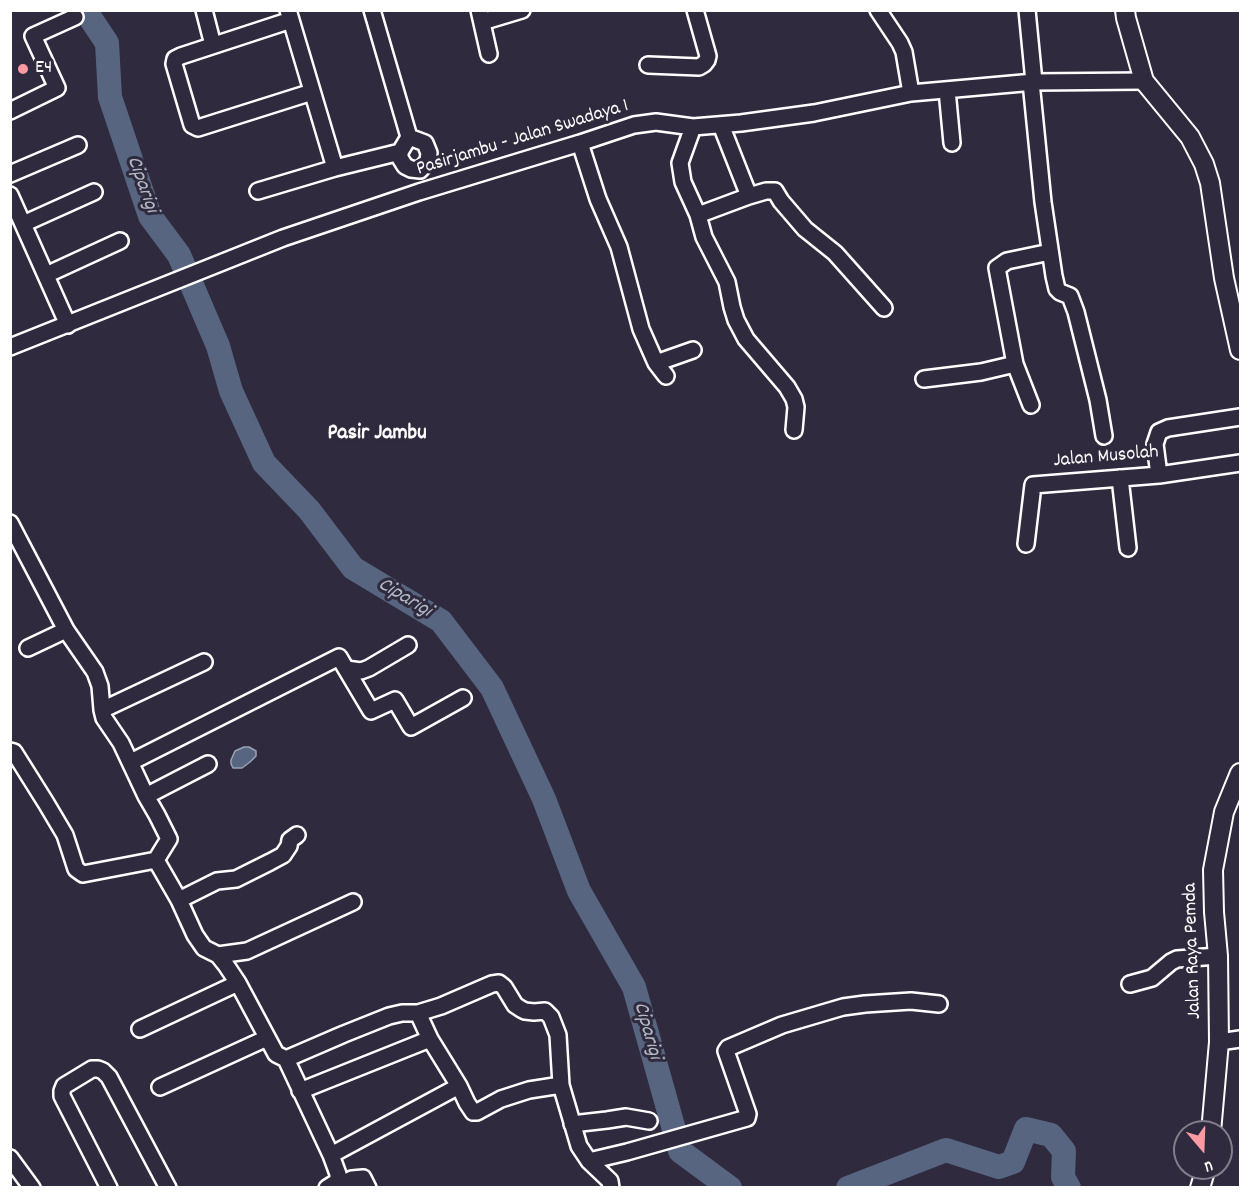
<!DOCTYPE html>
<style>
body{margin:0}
#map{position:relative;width:1251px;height:1198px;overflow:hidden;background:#2f2a3d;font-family:Dekko,sans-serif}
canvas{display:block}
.frame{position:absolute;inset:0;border:12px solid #fff;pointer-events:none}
.north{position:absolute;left:1173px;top:1120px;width:60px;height:60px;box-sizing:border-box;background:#2f2a3d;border:2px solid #827f8b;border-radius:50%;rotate:161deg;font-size:16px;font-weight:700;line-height:24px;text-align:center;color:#fff}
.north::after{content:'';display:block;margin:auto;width:21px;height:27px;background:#ff9aa2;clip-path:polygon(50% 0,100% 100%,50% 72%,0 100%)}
</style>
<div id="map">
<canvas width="1251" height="1198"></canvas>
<div class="frame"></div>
<div class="north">U</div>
</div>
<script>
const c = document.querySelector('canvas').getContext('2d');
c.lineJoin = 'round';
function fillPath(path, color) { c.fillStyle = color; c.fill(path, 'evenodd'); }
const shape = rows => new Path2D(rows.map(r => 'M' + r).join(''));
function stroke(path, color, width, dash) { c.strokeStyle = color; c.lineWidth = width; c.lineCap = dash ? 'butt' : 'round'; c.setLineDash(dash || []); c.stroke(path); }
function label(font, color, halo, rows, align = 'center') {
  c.font = font + ' Dekko,sans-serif'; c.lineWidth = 6; c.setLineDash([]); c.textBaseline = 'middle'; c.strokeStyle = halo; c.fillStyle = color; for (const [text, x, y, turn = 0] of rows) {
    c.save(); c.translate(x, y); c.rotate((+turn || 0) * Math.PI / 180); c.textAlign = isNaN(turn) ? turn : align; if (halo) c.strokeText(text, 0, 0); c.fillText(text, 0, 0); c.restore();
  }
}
const water = shape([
 [244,747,249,747,256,751,256,756,250,762,242,768,233,768,231,764,231,760,235,751,244,747]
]);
fillPath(water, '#576581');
stroke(water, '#9aa3b3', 1.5);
stroke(shape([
 [85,10,107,43,110,97,150,216,179,255,218,346,231,391,264,463,309,510,353,568,441,621,492,688,544,799,579,891,634,987,680,1151,730,1188],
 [848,1188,946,1150,999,1167,1013,1162,1026,1129,1051,1135,1064,1151,1063,1177,1069,1188]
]), '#576581', 24);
const minor = shape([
 [204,10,213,45],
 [288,10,335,168],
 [372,10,409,137],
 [479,10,489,54],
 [878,10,900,43,904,52,911,93],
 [1027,10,1034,82],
 [291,20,181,56,175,59,174,64,192,125,198,128,312,92],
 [482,22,522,10],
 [648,65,699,67,704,64,707,60,708,56,695,10],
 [1031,82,1043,202,1054,276,1057,289,1060,292,1070,296,1076,312,1098,400,1104,436],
 [947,90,952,143],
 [10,111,57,88,33,36,75,17],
 [721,125,749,196],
 [693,127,680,163,683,182,698,215,704,237,727,282,732,307,736,320,746,339,787,387,794,399,796,407,794,430],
 [409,137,425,143,429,153,428,161,420,170,411,169,405,166,400,158,400,152,409,137],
 [580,143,598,199,619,247,641,329,656,363,666,376],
 [10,174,78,145],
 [258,191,335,168,400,152],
 [10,195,68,325],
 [698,215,749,196,766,191,775,191,781,201,805,229,835,253,884,308],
 [23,224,94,192],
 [46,275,120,241],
 [10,347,283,238,419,192,580,143,634,125,656,122,693,127,741,123,814,113,911,93,1034,82,1144,81],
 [656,363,693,350],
 [924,379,981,372,1015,364],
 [1031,405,1015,364,997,268,1007,261,1050,252],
 [1159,475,1155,444,1159,432,1168,428,1240,417],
 [1120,478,1128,548],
 [10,523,66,630,95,672,100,686,102,710,104,718,121,743,146,796,157,815,169,839,156,860,179,900,195,935,204,948,218,955,226,965,238,983,276,1054,286,1059,331,1155,338,1174,338,1181,327,1188],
 [1026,544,1033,485,1159,475,1240,463],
 [28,648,66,630],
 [346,669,371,711,395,700,411,727,463,698],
 [102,710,204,662],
 [10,751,14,752,46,803,65,835,76,869,83,874,156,860],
 [131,762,339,657,346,669,361,671,369,668,408,645],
 [146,796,208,764],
 [179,900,217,881,236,879,270,862,283,855,289,846,290,840,297,835],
 [218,955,247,951,353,902],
 [1130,984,1152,978,1171,962,1177,959,1218,956],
 [140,1029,238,983],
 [1219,1042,1240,1039],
 [286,1059,344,1034,389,1016,402,1013,418,1013,441,1006,492,984,499,983,504,987,515,1005,521,1009,525,1011,534,1012,545,1011,551,1017,558,1035,561,1085,579,1146,589,1161,610,1181,611,1188],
 [459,1086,467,1103,473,1112,477,1112,501,1099,529,1090,561,1085],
 [160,1087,267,1038],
 [300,1091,430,1039],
 [572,1124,607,1120,626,1117,649,1121],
 [331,1155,459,1086,430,1039,418,1013],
 [10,1158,32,1188],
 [589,1161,627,1152,747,1118,748,1114,726,1051,728,1048,782,1025,843,1007,865,1004,911,1001,939,1004],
 [338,1181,342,1184,352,1179,363,1178,368,1188],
 [109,1188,62,1096,62,1091,64,1086,92,1069,98,1069,103,1071,109,1077,168,1188]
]);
const major = shape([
 [1125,10,1126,18,1144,81,1190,137,1204,164,1210,183,1224,278,1240,350],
 [1211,1132,1219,1042,1218,956,1214,912,1213,870,1224,812,1240,773],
 [1200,1188,1206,1168]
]);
stroke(minor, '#fff', 20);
stroke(major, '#fff', 22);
stroke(minor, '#2f2a3d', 15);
stroke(major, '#2f2a3d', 18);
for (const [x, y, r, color] of [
 [23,69,6,"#ff9aa2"]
]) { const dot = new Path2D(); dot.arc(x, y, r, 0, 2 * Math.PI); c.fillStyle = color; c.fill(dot); stroke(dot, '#2f2a3d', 2); }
label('20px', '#fff', '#2f2a3d', [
 ["E4",35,69]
], 'left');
label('20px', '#fff', '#2f2a3d', [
 ["Pasirjambu - Jalan Swadaya 1",523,139,-17],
 ["Jalan Musolah",1106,458,-5],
 ["Jalan Raya Pemda",1194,951,-92]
]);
label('italic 21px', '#b3bac6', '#2f2a3d', [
 ["Ciparigi",141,185,70],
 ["Ciparigi",404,599,31],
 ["Ciparigi",646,1031,74]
]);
label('bold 22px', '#fff', '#2f2a3d', [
 ["Pasir Jambu",377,435]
]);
</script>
